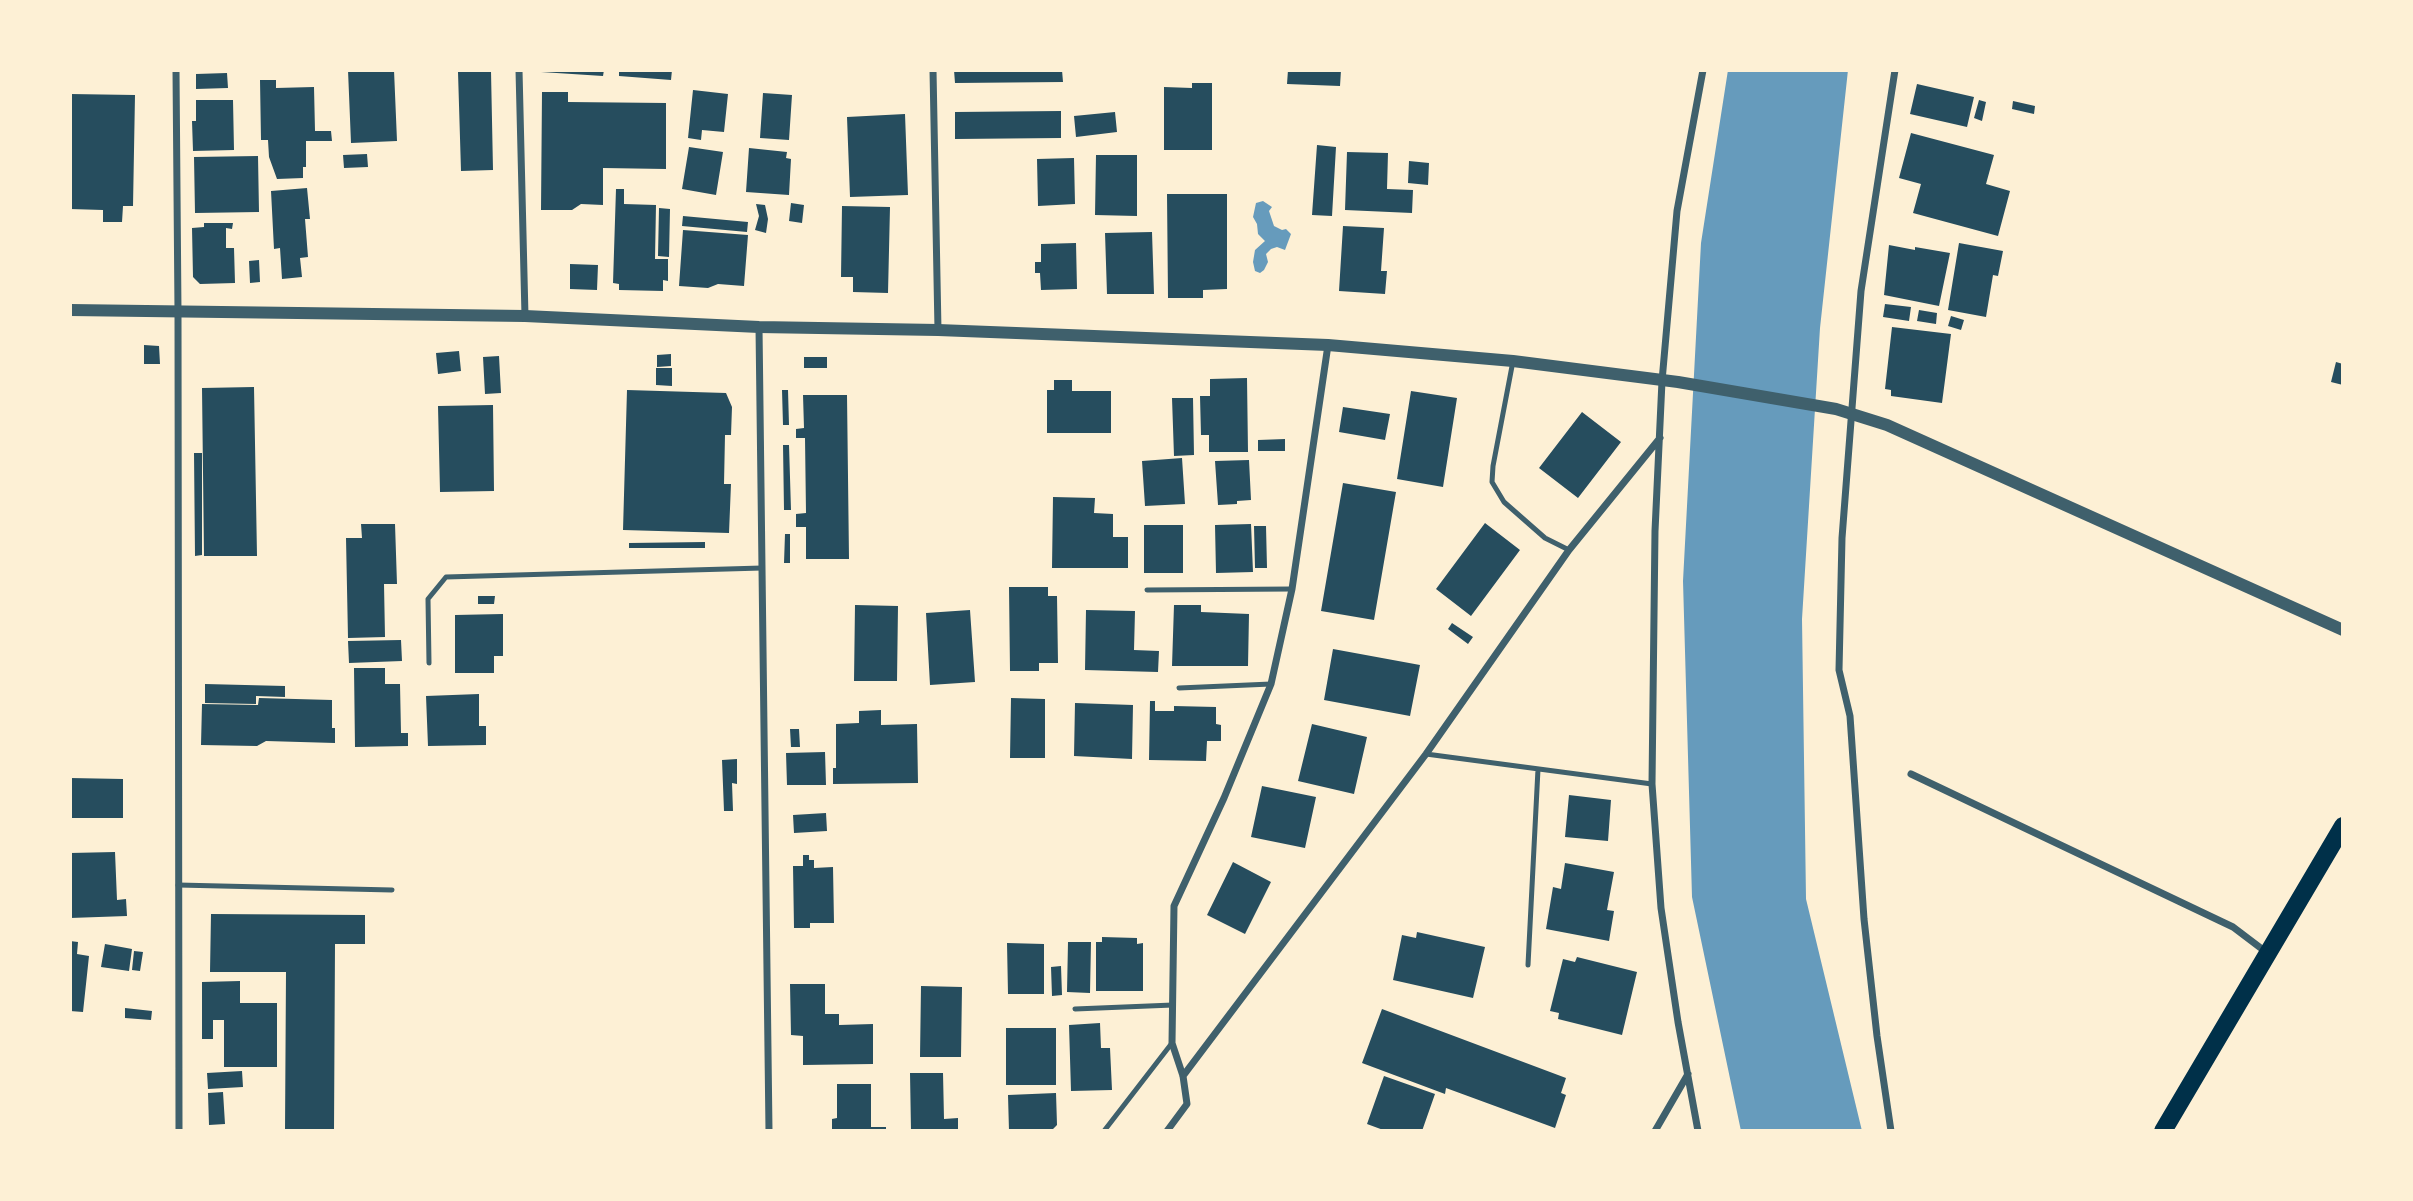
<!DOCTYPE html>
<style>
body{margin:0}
#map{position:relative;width:2413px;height:1201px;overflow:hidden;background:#fdf0d5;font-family:"DM Sans",sans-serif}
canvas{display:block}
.frame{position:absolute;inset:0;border:72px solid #fdf0d5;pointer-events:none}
</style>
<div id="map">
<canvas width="2413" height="1201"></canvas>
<div class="frame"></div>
</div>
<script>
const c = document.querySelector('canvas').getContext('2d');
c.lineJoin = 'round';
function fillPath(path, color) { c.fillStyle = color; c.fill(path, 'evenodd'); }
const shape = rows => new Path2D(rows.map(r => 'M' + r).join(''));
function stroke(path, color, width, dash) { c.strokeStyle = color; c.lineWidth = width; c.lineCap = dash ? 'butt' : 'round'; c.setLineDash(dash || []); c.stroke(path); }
fillPath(shape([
 [1728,70,1848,70,1820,328,1802,619,1806,899,1862,1131,1741,1131,1692,897,1683,581,1701,243],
 [1263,201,1272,207,1269,211,1274,226,1282,230,1286,229,1291,234,1285,250,1277,247,1271,249,1266,254,1268,262,1264,270,1260,273,1255,271,1253,262,1255,250,1265,241,1258,234,1257,224,1253,217,1256,203]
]), '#669bbc');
fillPath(shape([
 [348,70,394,70,397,141,351,143],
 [541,70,604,70,603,76,541,72],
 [619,70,672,70,671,80,619,76],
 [954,70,1062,70,1063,82,955,83],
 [1288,70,1341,70,1340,86,1287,84],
 [491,71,493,170,461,171,458,72],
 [227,73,228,88,196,89,196,74],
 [260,80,276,80,276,88,314,87,315,131,331,131,332,141,306,141,306,167,303,167,303,178,277,179,269,157,268,140,261,140],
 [1192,83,1212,83,1212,150,1164,150,1164,87,1192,88],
 [1917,84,1974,97,1967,127,1910,114],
 [693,90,728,94,724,132,702,130,701,140,688,138],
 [542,92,568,92,568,102,666,103,666,169,603,168,603,205,581,204,572,210,541,210],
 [763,93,792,95,789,140,760,138],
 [70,94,135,95,133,206,123,206,122,222,103,222,103,210,70,209],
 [196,100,233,100,234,150,193,151,192,121,196,121],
 [1979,100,1986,102,1982,121,1974,118],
 [2013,101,2035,106,2034,114,2012,109],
 [1061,111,1061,138,955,139,955,112],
 [1115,112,1117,132,1076,137,1074,116],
 [905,114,908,195,850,197,847,117],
 [1911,133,1994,155,1986,184,2010,191,1998,236,1913,213,1921,184,1899,178],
 [1317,145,1336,147,1332,216,1312,215],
 [689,147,723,152,716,195,682,189],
 [749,148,787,152,786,158,791,159,789,195,746,192],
 [1347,152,1388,153,1387,189,1413,190,1412,213,1345,210],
 [367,154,368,167,344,168,343,155],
 [1096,155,1137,155,1137,216,1095,215],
 [258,156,259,212,195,213,194,157],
 [1074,158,1075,204,1038,206,1037,159],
 [1409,161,1429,163,1428,185,1408,183],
 [307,188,310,219,305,219,308,257,300,258,302,277,282,279,280,248,274,249,271,191],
 [616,189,624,189,624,204,656,205,655,259,668,259,668,281,663,280,663,291,619,290,619,284,613,283],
 [1167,194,1227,194,1227,289,1203,290,1203,298,1168,298],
 [791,203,804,205,802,223,789,221],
 [756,204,765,205,768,219,766,233,755,230,759,216],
 [842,206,890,207,888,293,853,292,853,277,841,277],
 [659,208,670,209,669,257,658,256],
 [683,216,748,222,747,232,682,226],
 [204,223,233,223,232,229,226,228,226,248,234,248,235,283,200,284,193,277,192,228,204,227],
 [1343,226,1384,228,1381,271,1387,271,1385,294,1339,291],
 [683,230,748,235,744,286,718,284,708,288,679,286],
 [1152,232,1154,294,1107,294,1105,233],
 [1076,243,1077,289,1041,290,1040,273,1035,273,1035,262,1041,262,1041,244],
 [1959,243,2003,251,1998,276,1993,275,1986,317,1948,310],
 [1889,245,1915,250,1915,247,1950,253,1939,306,1884,295],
 [259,260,260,282,250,283,249,261],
 [570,264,598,265,597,290,570,289],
 [1885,304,1911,307,1909,321,1883,317],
 [1919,310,1937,313,1936,324,1917,321],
 [1951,316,1964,320,1961,330,1948,326],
 [1892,327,1951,334,1942,403,1891,396,1891,390,1885,389],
 [144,345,159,346,160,364,144,364],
 [459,351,461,371,438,374,436,353],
 [671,354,671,366,657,367,657,355],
 [499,356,501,393,485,394,483,357],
 [804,357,827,357,827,368,804,368],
 [2336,362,2343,364,2343,385,2331,382],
 [656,368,672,368,672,386,656,385],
 [1247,378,1248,452,1209,452,1209,435,1201,435,1200,396,1210,396,1210,379],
 [1054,380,1072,380,1072,391,1111,391,1111,433,1047,433,1047,390,1054,390],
 [254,387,257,556,204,556,202,388],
 [627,390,726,393,732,407,731,435,725,435,724,484,731,484,729,533,623,530],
 [782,390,788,390,789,425,783,425],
 [1411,391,1457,398,1443,487,1397,479],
 [803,395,847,395,849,559,806,559,806,527,796,527,796,514,806,513,805,438,796,438,796,429,804,428],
 [1172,398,1193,398,1194,455,1174,456],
 [493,405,494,491,440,492,438,406],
 [1343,407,1390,414,1385,440,1339,432],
 [1582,412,1621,442,1578,498,1539,468],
 [1285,439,1285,451,1258,451,1258,440],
 [783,445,789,445,791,510,784,510],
 [194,453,202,453,202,555,195,556],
 [1182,458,1185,504,1145,506,1142,461],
 [1249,460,1251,500,1237,501,1237,504,1218,505,1215,461],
 [1343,483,1396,492,1374,620,1321,611],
 [1053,497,1095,498,1094,513,1113,514,1113,537,1128,537,1128,568,1052,568],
 [1485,523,1520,550,1471,616,1436,589],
 [361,524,395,524,397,584,384,584,385,637,348,638,346,538,362,538],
 [1251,524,1253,572,1216,573,1215,525],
 [1144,525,1183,525,1183,573,1144,573],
 [1254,526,1266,526,1267,568,1255,568],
 [785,534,790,534,790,563,784,563],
 [705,542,705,548,629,548,629,543],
 [1009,587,1048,587,1048,596,1057,596,1058,663,1039,663,1039,671,1010,671],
 [478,596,495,596,494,604,478,604],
 [855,605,898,606,897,681,854,681],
 [1174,605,1201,605,1201,612,1249,614,1248,666,1172,666],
 [970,610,975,682,930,685,926,613],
 [1086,610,1135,611,1134,650,1159,651,1158,672,1085,670],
 [503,614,503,656,494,656,494,673,455,673,455,615],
 [1452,623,1473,637,1468,644,1448,629],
 [401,640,402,661,349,663,348,641],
 [1333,649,1420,665,1410,716,1324,700],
 [354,668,385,668,385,684,400,684,401,733,408,733,408,746,355,747],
 [205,684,285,686,285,697,256,696,256,704,205,703],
 [479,694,479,726,486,726,486,745,428,746,426,696],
 [259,698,332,700,332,728,335,728,335,743,266,741,257,746,201,745,202,704,258,705],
 [1011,698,1045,699,1045,758,1010,758],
 [1150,701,1155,701,1155,711,1174,711,1174,706,1216,707,1216,724,1221,725,1221,741,1207,741,1206,761,1149,760],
 [1075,703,1133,705,1132,759,1074,756],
 [881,710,881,725,917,724,918,783,833,784,833,768,836,768,836,724,859,723,859,711],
 [1312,724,1367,737,1354,794,1298,781],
 [790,729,799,729,800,747,791,747],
 [825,752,826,785,787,785,786,753],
 [737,759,737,784,732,783,733,811,724,811,722,760],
 [70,778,123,779,123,818,70,818],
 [1262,786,1316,797,1305,848,1251,837],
 [1569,795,1611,800,1608,841,1565,837],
 [826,813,827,831,794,833,793,815],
 [115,852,117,900,126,899,127,916,70,918,70,853],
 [803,855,809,855,809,860,814,860,814,868,833,867,834,923,810,923,810,928,794,928,793,866,803,866],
 [1233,862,1271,882,1245,934,1207,915],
 [1565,863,1614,872,1607,910,1614,911,1609,941,1546,929,1553,887,1561,889],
 [211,914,365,915,365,944,335,944,334,1131,285,1131,286,972,210,972],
 [1417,932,1485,947,1473,998,1393,980,1402,935,1416,938],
 [1102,937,1137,938,1137,944,1143,943,1143,991,1096,991,1096,942,1102,942],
 [70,941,78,942,77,954,89,956,83,1012,70,1011],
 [1068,942,1091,942,1090,993,1067,992],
 [1007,943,1044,944,1044,994,1008,994],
 [105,944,132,949,129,971,101,967],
 [134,951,143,952,140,971,132,970],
 [1577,957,1637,972,1622,1035,1558,1019,1559,1013,1550,1011,1563,959,1575,962],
 [1061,966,1062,995,1052,996,1051,967],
 [240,981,240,1003,277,1003,277,1067,224,1067,224,1020,213,1020,213,1039,202,1039,202,982],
 [790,984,825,984,825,1014,839,1014,839,1025,873,1024,873,1064,803,1065,803,1036,791,1035],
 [921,986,962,987,961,1057,920,1057],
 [125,1008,152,1011,151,1020,125,1018],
 [1382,1009,1566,1078,1561,1093,1566,1095,1555,1128,1446,1088,1445,1094,1362,1063],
 [1100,1023,1101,1048,1110,1048,1112,1090,1071,1091,1069,1025],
 [1006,1028,1056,1028,1056,1085,1006,1085],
 [242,1071,243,1087,208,1089,207,1073],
 [910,1073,943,1073,944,1119,958,1118,958,1131,911,1131],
 [1384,1076,1435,1094,1422,1131,1386,1131,1367,1124],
 [837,1084,871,1084,871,1127,886,1127,886,1131,832,1131,832,1119,837,1118],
 [223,1092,225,1124,209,1125,208,1093],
 [1056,1093,1057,1125,1051,1131,1009,1131,1008,1095]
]), '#264d5e');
stroke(shape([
 [1513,361,1493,466,1492,482,1504,502,1545,538,1569,550],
 [1147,590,1292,589],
 [429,663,428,599,446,577,762,568],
 [1179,688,1271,684],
 [1426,754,1652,784],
 [178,885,392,890],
 [1528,965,1538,769],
 [1075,1009,1173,1005],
 [1104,1131,1172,1043]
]), '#3f606c', 5);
stroke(shape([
 [176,70,178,312,179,1131],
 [519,70,525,316],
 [933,70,938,330],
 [759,327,769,1131],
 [1911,774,2233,927,2266,952],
 [1183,1076,1426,754,1569,550,1660,438],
 [1167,1131,1187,1104,1183,1076,1172,1043,1174,906,1224,798,1271,684,1292,589,1328,345],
 [1655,1131,1688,1074],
 [1698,1131,1678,1022,1661,908,1652,784,1655,531,1662,381,1677,211,1703,70],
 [1891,1131,1877,1036,1864,919,1850,716,1839,670,1842,538,1861,291,1895,70]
]), '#3f606c', 7);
stroke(shape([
 [70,310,525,316,759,327,938,330,1328,345,1513,361,1678,382,1836,409,1887,425,2343,630]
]), '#3f606c', 12);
stroke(shape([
 [2163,1131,2343,826]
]), '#003049', 18);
</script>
